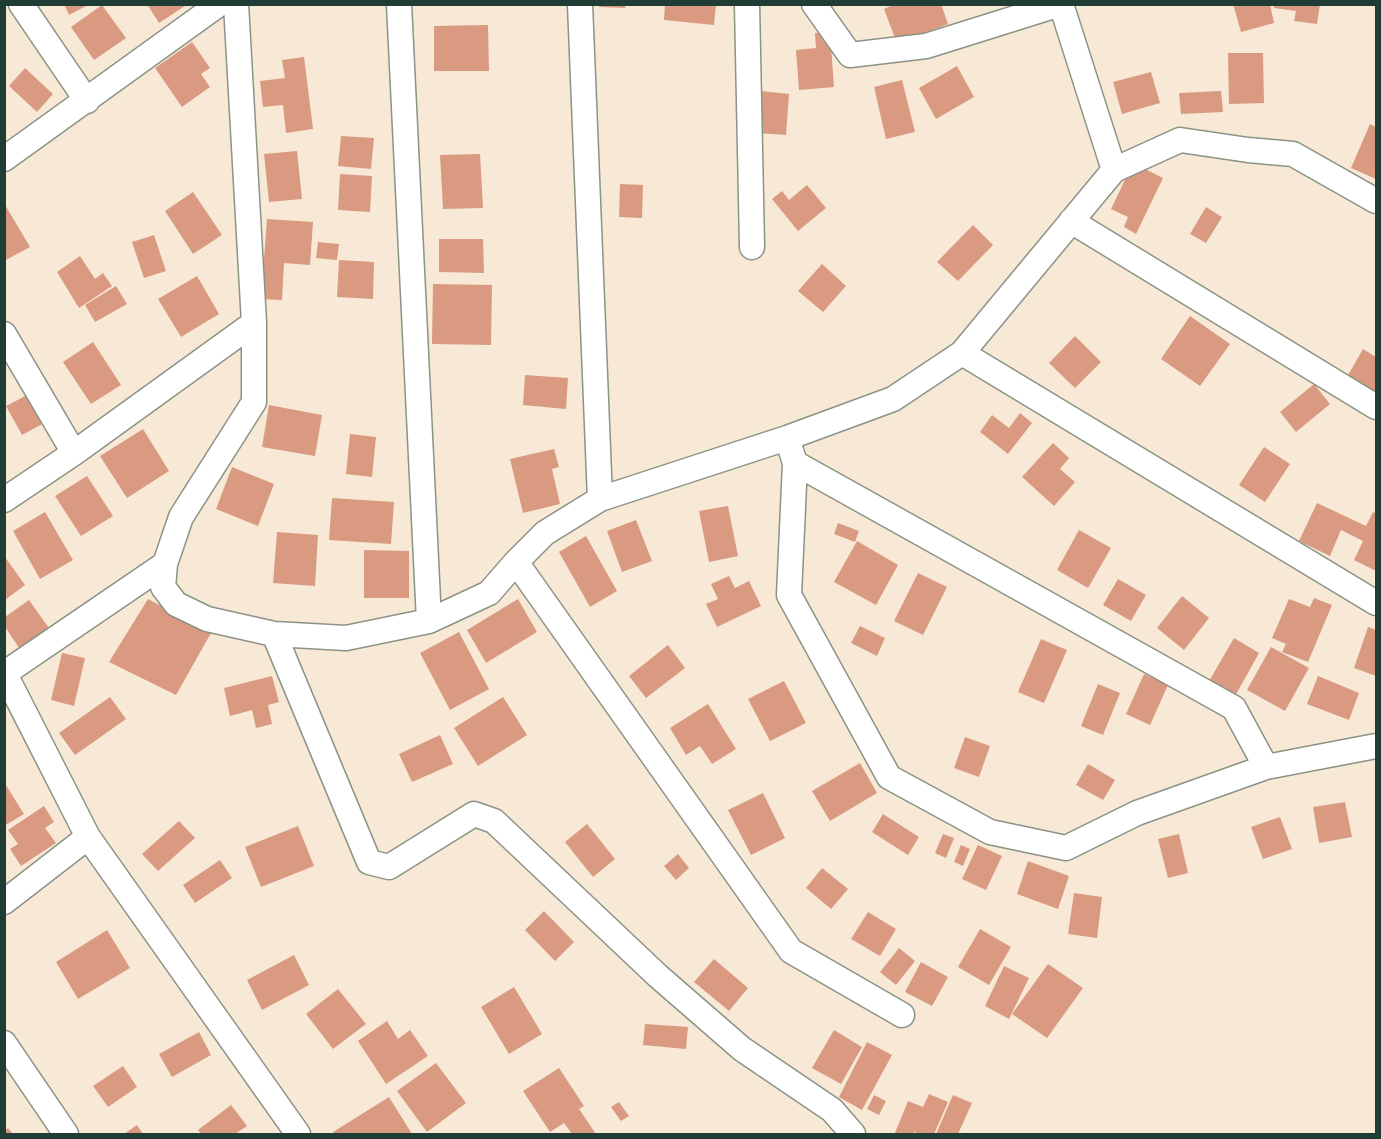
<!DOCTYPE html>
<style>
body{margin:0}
#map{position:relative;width:1381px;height:1139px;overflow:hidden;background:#f7e9d6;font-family:"IM FELL DW Pica",serif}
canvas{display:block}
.frame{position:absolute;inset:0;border:6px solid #1f3d34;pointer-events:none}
</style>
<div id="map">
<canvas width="1381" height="1139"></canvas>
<div class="frame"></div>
</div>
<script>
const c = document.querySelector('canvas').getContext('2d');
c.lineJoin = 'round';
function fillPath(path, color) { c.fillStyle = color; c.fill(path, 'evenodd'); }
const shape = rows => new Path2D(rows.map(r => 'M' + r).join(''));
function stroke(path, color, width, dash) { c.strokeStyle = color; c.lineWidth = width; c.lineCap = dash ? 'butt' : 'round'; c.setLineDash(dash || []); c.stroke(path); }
fillPath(shape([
 [64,4,90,4,69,15],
 [147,4,188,4,159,23],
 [599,4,626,4,625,8,599,7],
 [665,4,716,4,714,25,664,20],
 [895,4,941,4,948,24,897,43,884,9],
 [1233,4,1270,4,1274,23,1241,32],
 [1274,4,1320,4,1317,24,1294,21,1296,11,1274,8],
 [102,5,126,38,94,60,71,27],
 [488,25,489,71,434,71,434,26],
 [830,32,834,87,799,90,796,50,816,48,815,33],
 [192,42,210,68,201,74,210,87,182,107,155,68],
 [1228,53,1263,53,1264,103,1229,104],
 [304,57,313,129,286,133,283,105,263,107,260,81,285,78,282,60],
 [957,66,974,97,936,119,919,88],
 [25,68,53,94,37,112,9,86],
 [1151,72,1160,103,1122,114,1113,82],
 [902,80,915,132,886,139,874,87],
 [761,91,789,94,786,135,757,133],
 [1221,91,1223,112,1181,114,1179,93],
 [1370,124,1376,127,1376,179,1351,168],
 [341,136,374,138,371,169,338,166],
 [297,151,302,199,269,202,264,154],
 [480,154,483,208,443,209,440,155],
 [1133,163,1163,178,1136,234,1124,227,1128,217,1111,209],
 [340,174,372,176,370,212,338,210],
 [620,184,643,185,642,218,619,217],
 [807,185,826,208,798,231,772,199,782,191,789,200],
 [193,192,222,235,193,254,165,211],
 [4,203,30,247,4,261],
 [1206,207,1222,217,1206,243,1190,234],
 [267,219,313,222,310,265,284,263,282,300,261,299],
 [973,225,993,245,958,281,937,262],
 [154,235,166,271,144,278,132,242],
 [439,239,483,239,484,273,439,272],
 [318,242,339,244,337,260,316,258],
 [80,256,95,279,103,273,112,286,79,308,57,272],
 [339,260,374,262,373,299,337,297],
 [822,264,846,286,823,312,798,291],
 [197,276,219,314,181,337,158,299],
 [433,284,492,285,491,345,432,344],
 [116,286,127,304,95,322,85,305],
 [1190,316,1230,344,1200,386,1161,359],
 [1075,336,1101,362,1075,388,1049,363],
 [93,342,121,385,91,404,63,362],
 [1363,349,1376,357,1376,393,1347,377],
 [525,375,568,378,566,409,523,405],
 [1314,384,1330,404,1296,432,1280,412],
 [33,392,48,421,22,435,6,406],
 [269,405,322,415,315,456,262,447],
 [1020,413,1032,423,1008,454,980,432,992,415,1009,428],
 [143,429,169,471,127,498,100,456],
 [350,434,376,437,372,477,346,474],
 [1053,443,1069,458,1060,469,1075,482,1054,506,1022,477],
 [1264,447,1290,464,1265,502,1239,485],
 [554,449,559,467,552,469,560,504,523,513,510,459],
 [232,467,274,484,258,526,216,509],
 [87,476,113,516,81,536,55,496],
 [332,498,394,502,391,544,329,540],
 [1317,503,1366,526,1373,512,1376,514,1376,571,1354,560,1363,541,1341,530,1330,556,1299,541],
 [728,506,738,556,709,562,699,511],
 [45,512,73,560,40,579,13,531],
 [636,520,652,561,622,572,607,531],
 [838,523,859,531,855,542,834,534],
 [1079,530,1111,548,1088,588,1057,570],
 [277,532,318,535,315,586,273,583],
 [586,536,617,591,590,607,559,552],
 [857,541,898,565,876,605,834,582],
 [364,550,409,551,409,598,364,598],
 [5,557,25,585,5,600],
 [918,573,947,587,923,635,894,621],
 [729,576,735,588,749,581,761,606,717,627,706,604,718,599,711,584],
 [1118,579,1146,595,1131,621,1103,605],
 [1182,596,1209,618,1184,650,1157,628],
 [1314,598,1332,605,1308,662,1282,652,1286,644,1272,638,1289,599,1310,607],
 [148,599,211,633,176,695,109,662],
 [518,599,537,632,486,663,467,630],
 [29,600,56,638,26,658,5,627,5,617],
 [860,626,885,638,877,656,851,643],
 [1368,627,1376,630,1376,676,1354,668],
 [459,632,489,689,450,710,420,653],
 [1234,638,1259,653,1234,698,1208,683],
 [1041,639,1067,650,1044,703,1018,692],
 [668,645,685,668,646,698,629,676],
 [1271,647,1309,668,1285,711,1247,690],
 [62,653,85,658,74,706,51,700],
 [1144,674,1168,685,1150,725,1126,714],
 [272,676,279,702,268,705,272,724,256,728,252,710,230,716,224,688],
 [1318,676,1359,693,1349,720,1307,704],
 [784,681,806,723,770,741,748,699],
 [1098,684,1120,693,1103,735,1081,726],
 [110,697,126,719,75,755,59,733],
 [503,697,527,735,478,766,454,728],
 [708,704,736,749,712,764,700,746,686,755,670,728],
 [440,735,453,764,412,782,399,754],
 [965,737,990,746,979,777,954,768],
 [860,763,877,793,830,821,812,791],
 [1088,764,1115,780,1103,800,1076,785],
 [4,782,24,814,4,826],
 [763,793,785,838,751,855,728,810],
 [1345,802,1352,837,1319,843,1313,807],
 [44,806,54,822,45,828,56,843,21,866,10,849,18,844,8,830],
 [883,814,919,837,908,855,872,832],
 [1280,817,1292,849,1263,859,1251,827],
 [179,821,195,838,158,871,142,854],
 [587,824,615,859,593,877,565,842],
 [298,826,314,866,261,887,245,847],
 [943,834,954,838,946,858,935,853],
 [1179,834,1188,873,1168,878,1158,839],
 [961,845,970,849,963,866,954,862],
 [978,845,1002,856,986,890,962,879],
 [678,854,689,868,676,880,664,866],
 [220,860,232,878,195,903,183,885],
 [1028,861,1069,876,1058,909,1017,894],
 [822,868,848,889,831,909,806,888],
 [1074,893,1102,897,1097,938,1068,934],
 [544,911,574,942,555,961,525,930],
 [868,912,896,929,880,956,851,939],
 [980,929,1011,947,989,985,958,967],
 [107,930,130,968,78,999,56,962],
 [899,948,915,961,896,985,880,972],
 [294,955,309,985,262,1010,247,980],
 [714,959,748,988,729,1011,694,982],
 [921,962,948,977,932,1006,905,992],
 [1048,964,1083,988,1047,1038,1012,1014],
 [1004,966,1029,978,1009,1019,985,1006],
 [514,987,542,1034,509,1054,481,1007],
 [338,989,366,1024,333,1049,306,1014],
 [387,1021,398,1039,410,1030,428,1056,386,1084,358,1041],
 [645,1024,688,1027,686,1049,643,1045],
 [834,1030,862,1047,841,1084,812,1068],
 [199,1032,211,1055,172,1077,159,1054],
 [867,1042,892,1055,862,1110,839,1097],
 [436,1063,466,1103,427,1132,397,1091],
 [123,1066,137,1087,108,1107,93,1086],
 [559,1068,584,1106,579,1109,596,1134,572,1134,564,1123,550,1132,523,1091],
 [929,1094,948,1102,934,1134,921,1134,914,1132,913,1134,895,1133,908,1101,923,1107],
 [874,1095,886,1101,879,1115,867,1109],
 [953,1095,972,1103,958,1134,936,1134],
 [389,1097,412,1134,334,1134,333,1132],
 [619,1102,629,1116,621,1121,611,1107],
 [231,1105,247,1126,235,1134,201,1134,198,1130],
 [137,1125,143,1134,124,1134],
 [8,1128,13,1134,4,1134,4,1131]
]), '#d99a81');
const minor = shape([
 [21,4,87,101],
 [236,4,254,323,254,402,181,517,165,564,163,587,176,604,207,619,274,634,346,638,429,621,489,593,516,562,545,533,600,499,787,438,893,399,962,353,1114,170,1180,140,1248,150,1293,154,1376,201],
 [399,4,429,621],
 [580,4,600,499],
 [747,4,752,247],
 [814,4,850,55,926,46,1060,4],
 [1061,4,1114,170],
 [4,159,219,4],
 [1071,221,1376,407],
 [4,334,74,453],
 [962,353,1376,603],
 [787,438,795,463,789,595,889,777,990,832,1066,848,1137,813,1266,767,1376,746],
 [795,463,1234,708,1266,767],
 [4,500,74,453,254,323],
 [516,562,791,951,902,1015],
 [274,634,369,862,389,867,474,814,494,821,658,976,742,1049,832,1110,853,1134],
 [4,672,88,837,298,1134],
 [5,673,165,564],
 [4,902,88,837],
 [4,1043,66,1134]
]);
stroke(minor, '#8b9385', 27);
stroke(minor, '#fff', 24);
</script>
